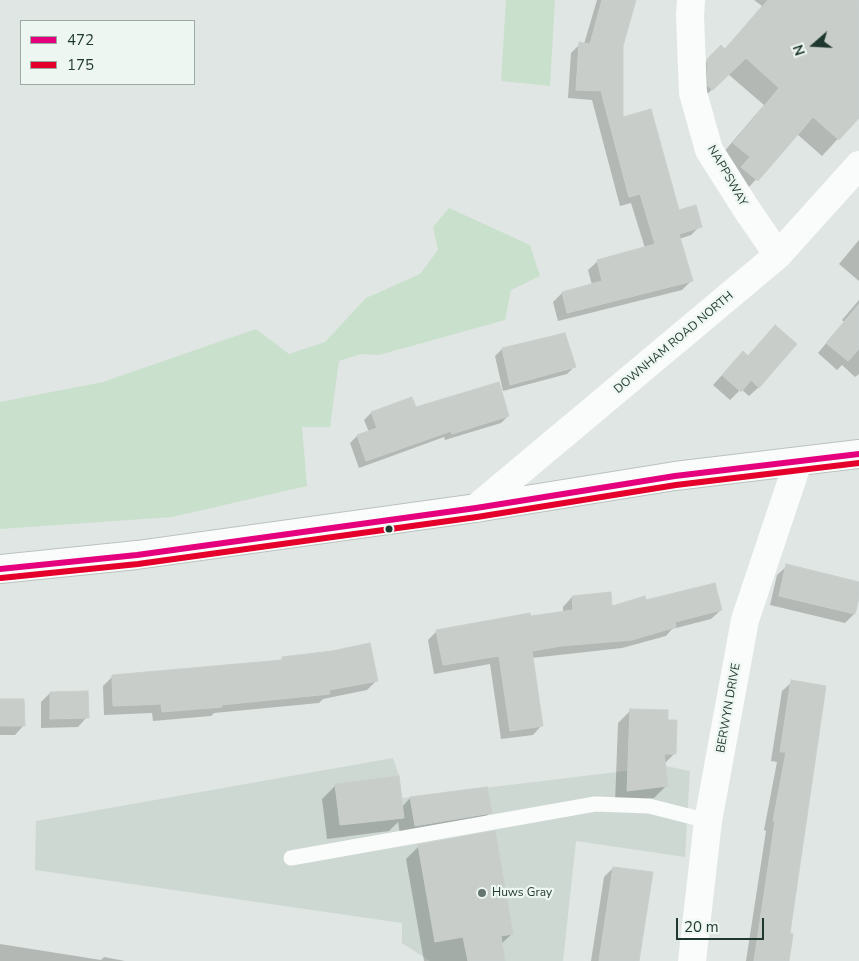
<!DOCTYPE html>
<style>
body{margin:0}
#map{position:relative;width:859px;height:961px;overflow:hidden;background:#e0e6e3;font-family:"Nunito Sans",sans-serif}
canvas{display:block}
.legend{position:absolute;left:20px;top:20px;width:175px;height:65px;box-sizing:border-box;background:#edf6f1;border:1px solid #9baaa3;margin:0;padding:6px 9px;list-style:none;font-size:15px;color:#1f382f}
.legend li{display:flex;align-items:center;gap:10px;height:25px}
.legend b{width:25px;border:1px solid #9baaa3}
.north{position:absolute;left:789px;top:20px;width:50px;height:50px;-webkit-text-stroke:4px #edf6f1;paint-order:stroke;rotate:251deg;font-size:14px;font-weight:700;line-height:20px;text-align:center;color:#1f382f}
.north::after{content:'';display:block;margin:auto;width:18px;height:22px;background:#1f382f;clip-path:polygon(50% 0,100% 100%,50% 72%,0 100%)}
.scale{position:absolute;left:676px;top:918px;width:88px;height:22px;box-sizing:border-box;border:2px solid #1f382f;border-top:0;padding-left:6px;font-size:15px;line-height:18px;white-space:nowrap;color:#1f382f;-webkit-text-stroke:4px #edf6f1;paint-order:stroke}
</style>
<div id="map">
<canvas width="859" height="961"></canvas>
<ul class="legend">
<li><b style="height:6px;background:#e5007d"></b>472</li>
<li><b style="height:6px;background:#e4002b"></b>175</li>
</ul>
<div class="north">N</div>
<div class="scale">20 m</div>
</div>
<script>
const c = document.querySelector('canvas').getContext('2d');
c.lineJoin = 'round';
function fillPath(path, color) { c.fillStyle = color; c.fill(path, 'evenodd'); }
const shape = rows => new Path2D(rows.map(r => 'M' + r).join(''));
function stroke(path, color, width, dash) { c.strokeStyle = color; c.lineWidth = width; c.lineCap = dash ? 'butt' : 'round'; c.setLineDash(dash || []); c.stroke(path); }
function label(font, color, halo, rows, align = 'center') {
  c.font = font + ' "Nunito Sans",sans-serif'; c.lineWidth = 4.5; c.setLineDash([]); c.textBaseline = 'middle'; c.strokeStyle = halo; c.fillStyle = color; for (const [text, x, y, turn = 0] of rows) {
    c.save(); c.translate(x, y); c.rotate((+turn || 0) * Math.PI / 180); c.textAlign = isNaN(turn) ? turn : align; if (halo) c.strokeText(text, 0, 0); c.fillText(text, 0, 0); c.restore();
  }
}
fillPath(shape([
 [393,758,399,776,402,798,666,766,690,771,685,857,576,841,563,961,430,961,402,943,402,923,35,870,36,821]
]), '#ced8d2');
fillPath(shape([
 [506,0,555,0,550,86,501,81],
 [449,208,530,245,540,276,511,290,505,320,379,355,361,354,339,361,330,427,302,427,307,486,172,517,0,529,0,402,103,382,256,329,289,354,325,342,366,298,420,274,438,250,433,227]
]), '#c9e0cd');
fillPath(shape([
 [597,0,635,0,622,46,621,118,678,212,700,226,691,235,679,239,691,281,682,290,558,321,553,302,562,293,592,285,588,270,598,261,645,248,631,203,620,206,592,100,568,98,571,53,580,44,584,44],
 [754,0,859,0,859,116,822,156,797,134,740,197,717,160,764,105,728,74,695,106,691,77,721,47,724,50,762,6],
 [859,240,859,281,839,264],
 [859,300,859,374,855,377,842,365,837,370,818,353,844,322,842,320],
 [775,326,759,387,749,396,741,389,730,400,713,385,743,352,747,357],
 [502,349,574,367,567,374,503,391,495,356],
 [415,409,508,416,501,423,445,440,444,437,359,468,350,443,357,436,369,432,364,420,371,413],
 [787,566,859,583,859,593,854,614,845,623,770,605,777,575],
 [572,597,611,608,645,602,721,610,711,619,672,629,666,636,622,648,532,658,542,725,533,735,501,739,490,664,434,674,428,640,437,631,563,612,563,607],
 [283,658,377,680,367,690,323,699,319,703,214,713,211,716,153,721,152,713,104,715,103,686,112,677,279,662],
 [792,682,788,961,746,961,766,831,764,830,777,762,771,761,782,691],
 [50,693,87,717,78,727,41,728,41,702],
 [0,699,0,701,24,725,15,735,0,735],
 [631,710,666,721,675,753,664,764,667,785,654,798,615,803,618,723],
 [336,785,402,807,410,798,490,812,477,826,401,840,398,822,389,831,327,839,322,799],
 [419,846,512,934,501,944,504,961,424,961,406,859],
 [613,868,638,961,591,961,604,877],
 [0,944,101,960,104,957,125,961,0,961]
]), '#0003');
const building = shape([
 [602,0,636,0,623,46,623,117,651,109,679,210,696,205,702,227,679,234,693,281,567,313,562,292,602,281,597,260,655,244,640,194,629,197,601,91,576,90,579,42,590,44,602,0],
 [768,0,859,0,859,118,839,140,813,117,758,181,741,167,750,157,733,143,779,88,746,58,713,90,708,86,707,59,721,45,725,49,768,0],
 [859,304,859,349,848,361,826,343,859,304],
 [775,325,797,344,759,388,751,380,741,392,722,375,743,351,748,356,775,325],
 [565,333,576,367,510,385,502,348,565,333],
 [499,382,509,416,452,434,451,431,366,461,357,435,377,428,371,412,412,397,416,407,499,382],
 [786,564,859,582,859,598,855,614,779,596,786,564],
 [715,583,722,610,675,622,676,627,632,640,561,646,532,651,543,726,510,731,499,656,443,665,436,630,530,613,531,616,573,610,572,596,611,592,612,606,645,596,646,600,715,583],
 [370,643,378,681,329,690,330,694,221,705,222,707,162,712,161,704,113,706,112,675,282,660,282,657,332,651,370,643],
 [791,680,826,686,790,933,793,934,789,961,754,961,775,821,773,821,786,752,780,752,791,680],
 [88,691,89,718,50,719,50,692,88,691],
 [0,699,24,699,25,726,0,726,0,699],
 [630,709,668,710,668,720,677,720,676,754,664,754,668,786,627,791,630,709],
 [399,776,404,818,340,825,335,784,399,776],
 [487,787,492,813,415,826,410,797,487,787],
 [495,831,513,934,501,936,505,961,468,961,463,937,435,942,418,845,495,831],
 [613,867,653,872,639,961,599,961,613,867]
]);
fillPath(building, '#c8cdca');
stroke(building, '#c9cfcc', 1);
const secondary = shape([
 [0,569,137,555,476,508,675,476,859,454]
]);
stroke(secondary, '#bac3be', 30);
stroke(shape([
 [291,858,595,804,649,806,708,821]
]), '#fafbfb', 15);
stroke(shape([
 [691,0,690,16,693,93,709,150,747,210,778,255],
 [476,508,778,255,859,165],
 [692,961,708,821,745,620,798,462]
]), '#fafbfb', 28);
stroke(secondary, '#fafbfb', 28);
stroke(shape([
 [0,569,137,555,476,508,675,476,859,454]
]), '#e5007d', 6);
stroke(shape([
 [1,578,138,564,477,517,676,485,859,463]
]), '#e4002b', 6);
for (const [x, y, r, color] of [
 [389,529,4.5,"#1f382f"],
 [482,893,5,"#63756e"]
]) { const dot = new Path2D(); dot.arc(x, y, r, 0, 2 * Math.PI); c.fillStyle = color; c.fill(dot); stroke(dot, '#edf6f1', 2); }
label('12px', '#1f382f', '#edf6f1', [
 ["NAPPSWAY",727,176,60],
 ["DOWNHAM ROAD NORTH",674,343,-40],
 ["BERWYN DRIVE",729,708,-80]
]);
label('12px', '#1f382f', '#edf6f1', [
 ["Huws Gray",492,893]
], 'left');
</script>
